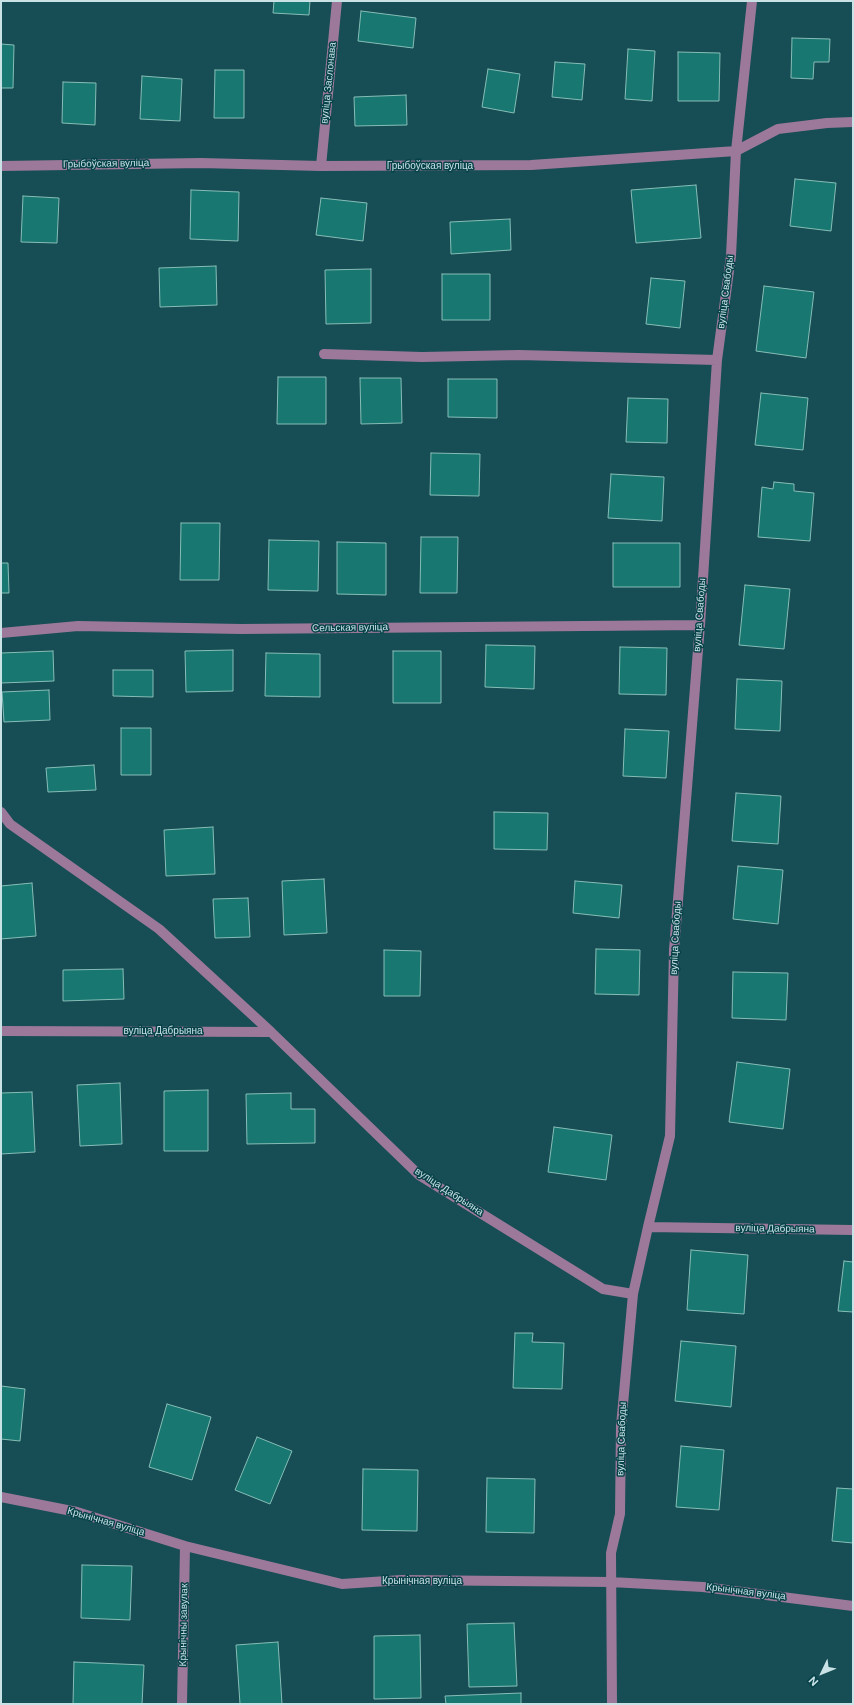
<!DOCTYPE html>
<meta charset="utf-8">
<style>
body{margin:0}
#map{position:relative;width:854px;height:1705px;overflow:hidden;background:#174d54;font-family:"DM Sans",sans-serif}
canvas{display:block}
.frame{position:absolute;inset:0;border:2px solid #c8e2e6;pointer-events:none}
.north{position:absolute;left:802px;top:1653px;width:40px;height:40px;-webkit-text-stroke:3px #074249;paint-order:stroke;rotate:227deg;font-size:11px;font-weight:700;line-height:16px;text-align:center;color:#c8e2e6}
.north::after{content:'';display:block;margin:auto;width:14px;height:18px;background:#c8e2e6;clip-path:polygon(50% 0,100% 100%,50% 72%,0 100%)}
</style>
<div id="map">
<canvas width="854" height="1705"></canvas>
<div class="frame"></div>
<div class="north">N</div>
</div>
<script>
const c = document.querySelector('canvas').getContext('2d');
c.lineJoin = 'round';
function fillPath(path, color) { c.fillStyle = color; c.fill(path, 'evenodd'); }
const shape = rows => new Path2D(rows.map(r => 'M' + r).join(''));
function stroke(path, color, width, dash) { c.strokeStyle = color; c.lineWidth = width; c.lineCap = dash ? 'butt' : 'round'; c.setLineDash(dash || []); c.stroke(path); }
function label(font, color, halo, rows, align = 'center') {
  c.font = font + ' "DM Sans",sans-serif'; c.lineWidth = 3; c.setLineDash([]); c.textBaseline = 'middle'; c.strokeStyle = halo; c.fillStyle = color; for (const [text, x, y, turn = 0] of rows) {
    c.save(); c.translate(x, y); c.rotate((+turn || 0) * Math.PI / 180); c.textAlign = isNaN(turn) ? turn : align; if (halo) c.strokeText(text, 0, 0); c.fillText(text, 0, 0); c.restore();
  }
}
const building = shape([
 [274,1,310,1,309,15,273,13,274,1],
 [361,11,416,18,413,48,358,41,361,11],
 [792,38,830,39,829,62,814,62,813,79,791,78,792,38],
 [1,44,14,45,13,88,1,88,1,44],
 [628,49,655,51,652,101,625,99,628,49],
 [678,52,720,53,719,101,678,101,678,52],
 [555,62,585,64,582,100,552,97,555,62],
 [488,69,520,74,514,113,482,107,488,69],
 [215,70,244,70,244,118,214,118,215,70],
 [142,76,182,79,180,121,140,119,142,76],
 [63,82,96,83,95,125,62,123,63,82],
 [406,95,407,125,355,126,354,97,406,95],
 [795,179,836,183,831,231,790,226,795,179],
 [696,185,701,238,636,243,631,190,696,185],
 [191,190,239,192,238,241,190,239,191,190],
 [23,196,59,198,57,243,21,242,23,196],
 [321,198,367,203,363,241,316,235,321,198],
 [510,219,511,250,451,254,450,222,510,219],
 [216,266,217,305,160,307,159,268,216,266],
 [371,269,371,323,326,324,325,270,371,269],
 [442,274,490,274,490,320,442,320,442,274],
 [651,278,685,281,680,328,646,324,651,278],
 [764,286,814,292,806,358,756,351,764,286],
 [278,377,326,377,326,424,277,424,278,377],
 [360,378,401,378,402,423,361,424,360,378],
 [448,379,497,379,497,418,448,417,448,379],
 [761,393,808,398,803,450,755,445,761,393],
 [628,398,668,399,667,443,626,442,628,398],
 [431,453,480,454,479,496,430,495,431,453],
 [611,474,664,477,662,521,608,518,611,474],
 [774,482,794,484,794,491,814,493,810,541,758,537,762,487,773,489,774,482],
 [181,523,220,523,219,580,180,580,181,523],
 [421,537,458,537,457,593,420,593,421,537],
 [269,540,319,541,318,591,268,590,269,540],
 [337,542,386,543,386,595,337,594,337,542],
 [613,543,680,543,680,587,613,587,613,543],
 [1,563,8,563,9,593,1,593,1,563],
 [745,585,790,589,784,649,739,645,745,585],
 [486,645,535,646,534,689,485,687,486,645],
 [620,647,667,648,666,695,619,694,620,647],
 [233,650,233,691,186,692,185,651,233,650],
 [53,651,54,681,1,683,1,653,53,651],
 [393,651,441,651,441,703,393,703,393,651],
 [266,653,320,654,320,697,265,696,266,653],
 [113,670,153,670,153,697,113,696,113,670],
 [737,679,782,681,780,731,735,729,737,679],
 [49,690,50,720,4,722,2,692,49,690],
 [121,728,151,728,151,775,121,775,121,728],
 [625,729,669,731,666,778,623,776,625,729],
 [94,765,96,790,48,792,46,768,94,765],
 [736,793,781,796,778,844,732,841,736,793],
 [494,812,548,813,547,850,494,849,494,812],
 [213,827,215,874,166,876,164,830,213,827],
 [738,866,783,870,778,924,733,919,738,866],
 [324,879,327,933,284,935,282,881,324,879],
 [575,881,622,885,619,918,573,913,575,881],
 [32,883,36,936,1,939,1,886,32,883],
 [248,898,250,937,215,938,213,899,248,898],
 [596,949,640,950,639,995,595,994,596,949],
 [384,950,421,951,420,996,384,996,384,950],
 [123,969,124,999,63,1001,63,970,123,969],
 [733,972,788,973,786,1020,732,1018,733,972],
 [737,1062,790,1069,783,1129,729,1122,737,1062],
 [120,1083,122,1144,80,1146,77,1085,120,1083],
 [208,1090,208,1151,164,1151,164,1091,208,1090],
 [32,1092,35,1152,1,1154,1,1093,32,1092],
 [291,1093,291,1109,315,1109,315,1143,247,1144,246,1094,291,1093],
 [554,1127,612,1135,606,1180,548,1172,554,1127],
 [691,1250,748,1255,744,1314,687,1310,691,1250],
 [844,1261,853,1262,853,1312,838,1311,844,1261],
 [515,1333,533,1333,532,1342,564,1343,562,1389,513,1388,515,1333],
 [681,1341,736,1346,731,1407,675,1401,681,1341],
 [1,1386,25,1389,20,1441,1,1439,1,1386],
 [167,1404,211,1417,192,1480,149,1467,167,1404],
 [257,1437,292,1451,270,1504,235,1490,257,1437],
 [681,1446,724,1450,719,1510,676,1507,681,1446],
 [363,1469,418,1470,417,1531,362,1530,363,1469],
 [487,1478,535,1479,534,1533,486,1532,487,1478],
 [837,1488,853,1489,853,1543,832,1541,837,1488],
 [82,1565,132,1566,130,1620,81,1618,82,1565],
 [514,1623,517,1686,469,1687,467,1624,514,1623],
 [420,1635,421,1698,374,1699,374,1636,420,1635],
 [278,1642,282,1704,240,1704,236,1645,278,1642],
 [74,1662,144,1665,142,1704,73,1704,74,1662],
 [521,1693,521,1704,446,1704,445,1696,521,1693]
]);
fillPath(building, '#187871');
stroke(building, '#87bdb7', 1);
stroke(shape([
 [1,166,201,163,321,166,531,165,736,151,778,129,827,123,853,122],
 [321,166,337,1],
 [324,354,422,357,519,355,717,360],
 [1,633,78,626,241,629,700,625],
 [1,812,10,824,159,929,271,1032],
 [1,1031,271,1032,419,1175,603,1289,633,1294,648,1227,853,1230],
 [648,1227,670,1136,674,950,700,625,717,360,731,256,736,151,752,1],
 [1,1497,77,1512,185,1546,342,1584,402,1580,611,1582,703,1587,853,1606],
 [182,1704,185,1546],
 [612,1704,611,1553,620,1514,621,1426,633,1294]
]), '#9c799a', 10);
label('10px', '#c8e2e6', '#074249', [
 ["вуліца Заслонава",329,83,-84],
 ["Грыбоўская вуліца",106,164,-1],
 ["Грыбоўская вуліца",430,166],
 ["вуліца Свабоды",726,292,-83],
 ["вуліца Свабоды",700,615,-86],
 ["Сельская вуліца",350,628,-1],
 ["вуліца Свабоды",676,938,-87],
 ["вуліца Дабрыяна",163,1031],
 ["вуліца Дабрыяна",449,1192,33],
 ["вуліца Дабрыяна",775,1229,1],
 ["вуліца Свабоды",622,1439,-88],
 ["Крынічная вуліца",106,1522,16],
 ["Крынічная вуліца",422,1581],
 ["Крынічная вуліца",746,1592,7],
 ["Крынічны завулак",184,1625,-89]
]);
</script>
